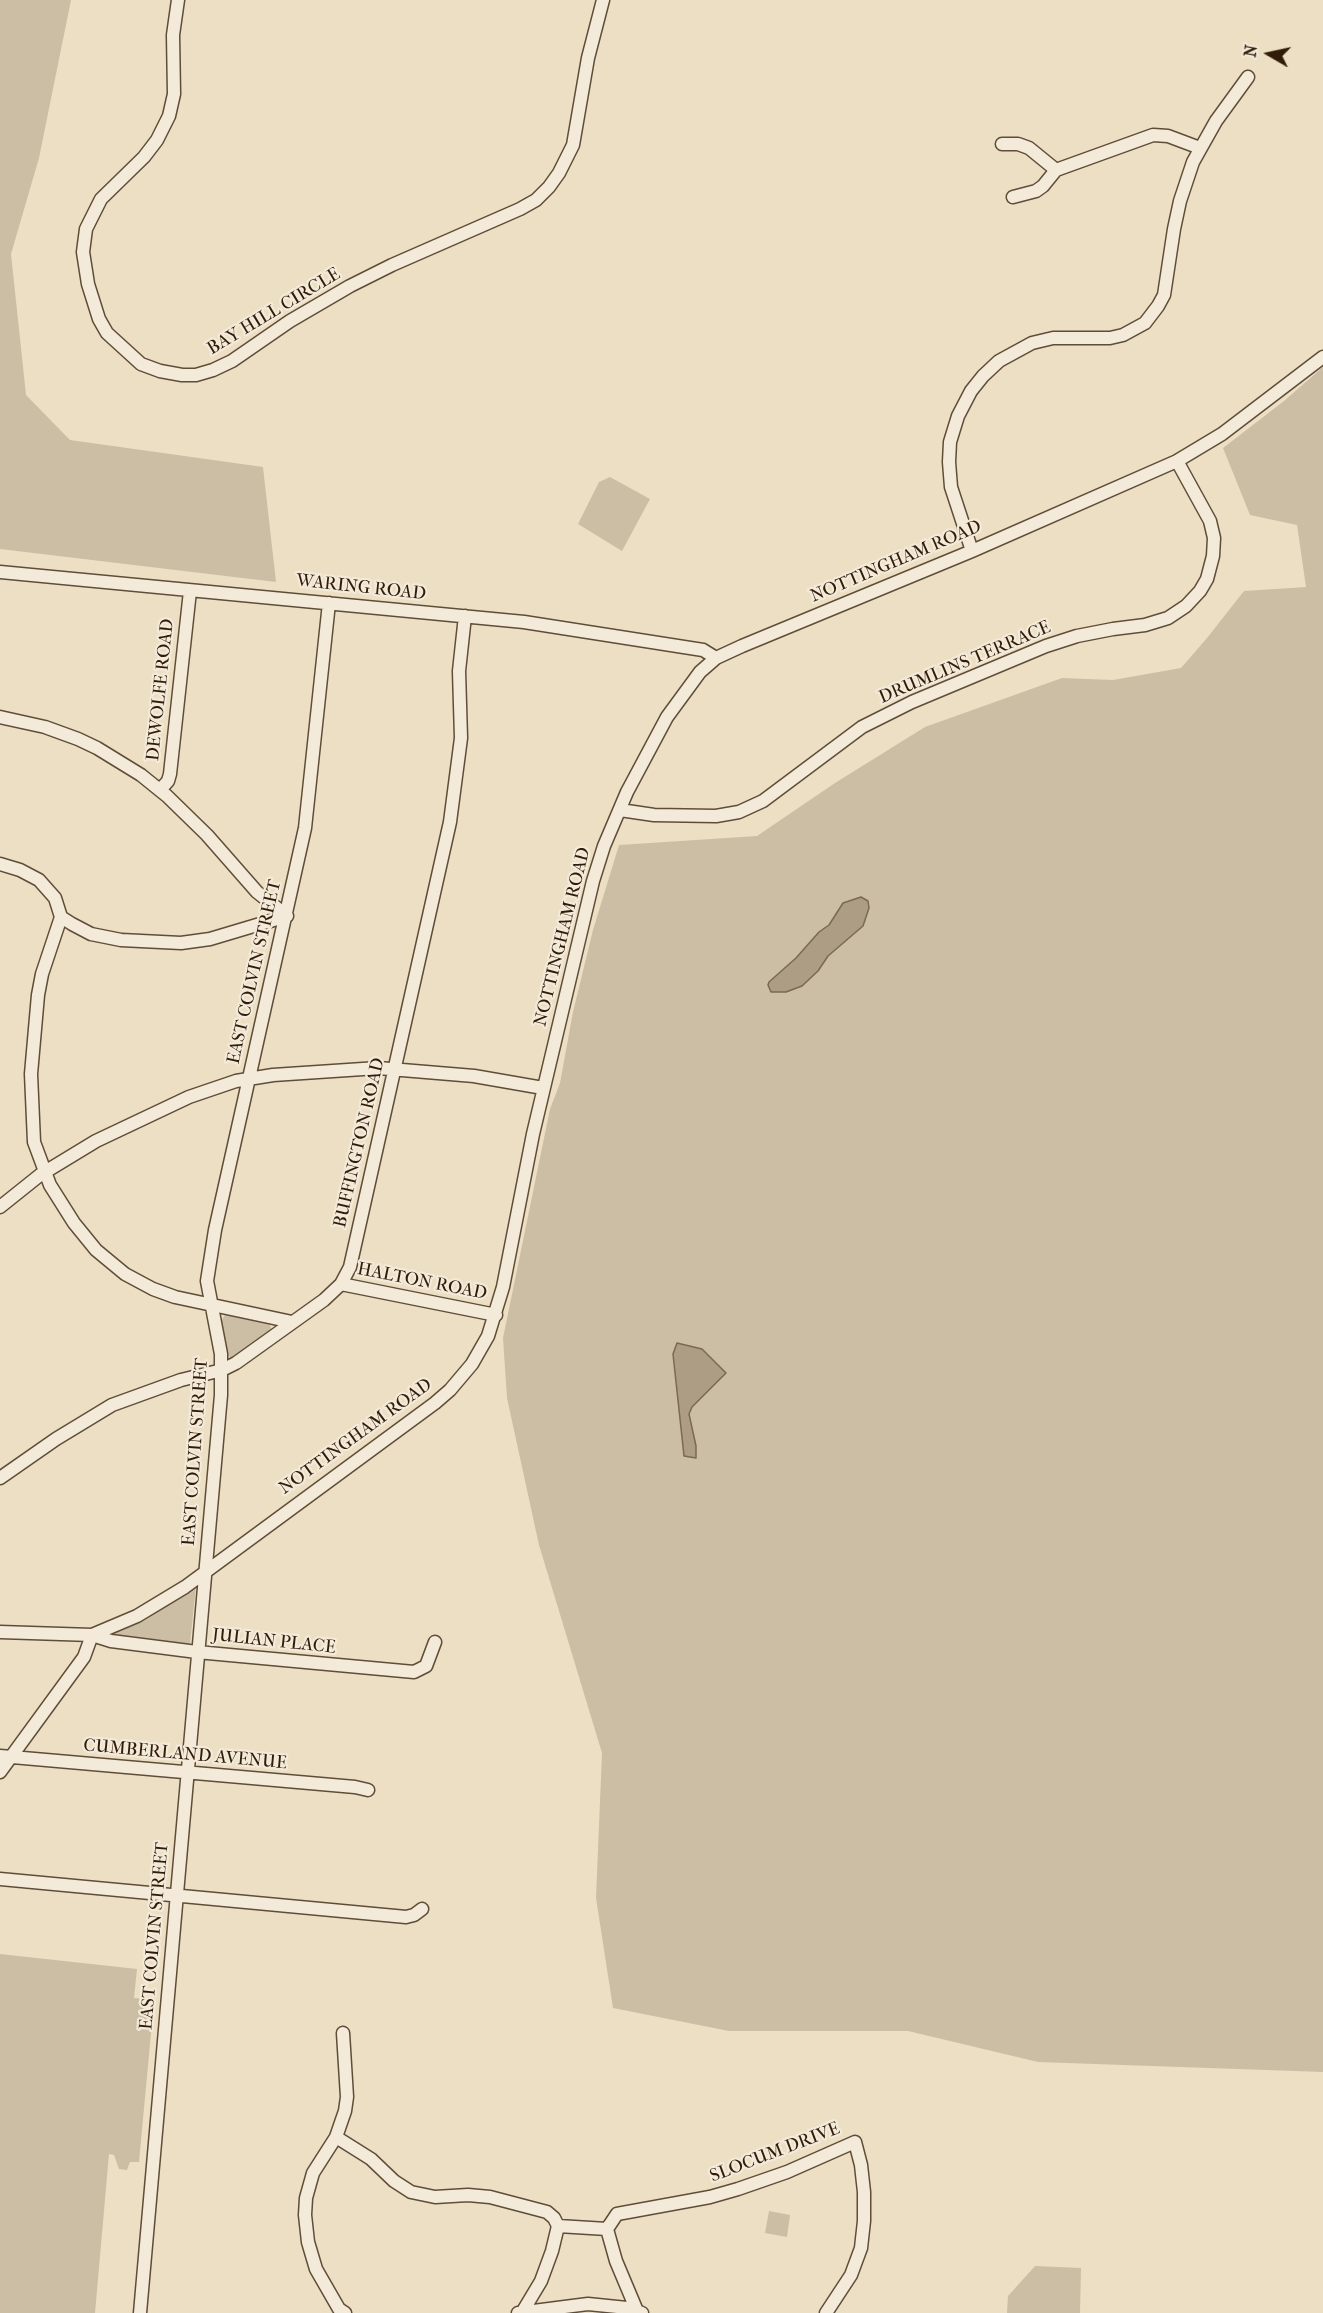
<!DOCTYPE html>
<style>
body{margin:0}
#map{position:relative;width:1323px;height:2313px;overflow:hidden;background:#ecdfc4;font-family:"IM FELL French Canon",serif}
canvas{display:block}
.north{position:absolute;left:1239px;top:24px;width:60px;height:60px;-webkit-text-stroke:4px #f3ead9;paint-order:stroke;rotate:279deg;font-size:16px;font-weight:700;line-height:24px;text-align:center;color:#311c09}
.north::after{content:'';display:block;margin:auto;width:21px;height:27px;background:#311c09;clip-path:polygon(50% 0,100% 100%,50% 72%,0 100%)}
</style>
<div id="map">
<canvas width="1323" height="2313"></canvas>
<div class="north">N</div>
</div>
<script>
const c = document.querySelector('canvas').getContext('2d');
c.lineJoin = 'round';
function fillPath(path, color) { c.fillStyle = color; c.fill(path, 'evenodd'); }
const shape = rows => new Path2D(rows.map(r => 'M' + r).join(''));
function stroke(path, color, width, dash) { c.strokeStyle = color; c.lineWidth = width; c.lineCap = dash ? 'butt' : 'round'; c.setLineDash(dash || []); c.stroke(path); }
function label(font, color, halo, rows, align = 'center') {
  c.font = font + ' "IM FELL French Canon",serif'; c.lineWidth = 4.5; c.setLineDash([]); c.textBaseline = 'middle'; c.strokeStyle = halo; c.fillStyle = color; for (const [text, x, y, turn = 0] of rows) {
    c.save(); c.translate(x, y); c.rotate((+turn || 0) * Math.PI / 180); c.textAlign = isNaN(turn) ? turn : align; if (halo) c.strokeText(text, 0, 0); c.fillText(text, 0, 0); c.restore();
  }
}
fillPath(shape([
 [0,0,71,0,39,158,11,254,26,395,70,440,263,467,276,582,0,549],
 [1323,367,1323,2072,1038,2062,908,2031,729,2031,613,2008,596,1898,602,1753,539,1545,507,1398,503,1338,550,1109,560,1083,573,1012,593,930,619,845,757,836,835,783,925,727,1062,678,1113,680,1181,668,1207,638,1244,591,1306,587,1297,525,1250,515,1223,448,1284,401],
 [610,477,650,499,622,551,578,524,599,482],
 [225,1315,270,1325,272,1331,232,1359,226,1354,220,1322],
 [196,1586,190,1644,112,1634,146,1620],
 [0,1954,137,1969,134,1998,145,1999,144,2012,153,2012,139,2162,130,2162,127,2170,119,2169,114,2155,109,2154,95,2313,0,2313],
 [769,2211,790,2215,787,2237,765,2233],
 [1035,2266,1081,2268,1080,2313,1007,2313,1008,2296]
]), '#ccbea4');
const water = shape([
 [861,897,868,901,869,908,863,926,828,956,818,971,802,986,786,992,771,992,768,985,769,982,796,958,819,932,829,925,843,903,861,897],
 [677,1343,702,1349,726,1373,692,1407,689,1414,696,1446,696,1458,684,1456,673,1354,677,1343]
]);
fillPath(water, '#ac9d84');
stroke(water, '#7b6953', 1.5);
const minor = shape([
 [178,0,173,35,174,94,169,116,157,140,144,157,101,199,86,229,83,252,88,284,99,319,107,333,141,364,160,371,182,375,196,375,213,370,232,361,290,321,350,286,392,265,520,209,536,200,549,187,559,173,573,145,588,58,603,0],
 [1002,144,1018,144,1029,148,1056,170,1043,186,1036,191,1013,197],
 [1056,170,1153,135,1168,136,1200,148],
 [972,551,951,487,949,462,950,442,958,416,971,391,983,376,999,361,1032,343,1053,338,1110,338,1123,335,1145,323,1158,306,1164,295,1174,229,1180,201,1193,162,1216,121,1248,77],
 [0,572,524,622,703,650,716,658],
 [0,717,45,727,78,739,97,748,141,775,167,796,207,835,257,892,287,916],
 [160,790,168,781,170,774,190,591],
 [620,810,654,815,716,816,739,812,763,801,862,727,912,702,1046,646,1077,636,1113,629,1145,625,1168,618,1186,606,1200,591,1207,579,1213,556,1214,538,1210,521,1177,461],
 [0,864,20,870,39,880,55,898,61,917,72,924,91,934,121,940,181,943,210,939,287,916],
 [61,917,42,974,38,995,31,1074,34,1142,50,1185,74,1223,96,1250,125,1274,153,1289,175,1297,292,1322],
 [0,1207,40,1175,96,1141,189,1097,236,1081,273,1075,378,1068,474,1076,543,1088],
 [341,1284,496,1315],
 [0,1478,56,1439,112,1405,181,1380,222,1370,236,1363,324,1300,341,1284,350,1267,450,822,461,738,459,671,465,616],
 [0,1632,92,1635,137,1616,185,1587,435,1403,450,1390,472,1364,488,1336,503,1287,533,1134,593,881,604,846,627,792,667,717,700,672,716,658,742,646,972,551,1177,461,1222,434,1323,357],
 [0,1756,355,1787,368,1790],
 [0,1772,84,1657,92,1635,111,1641,197,1652,414,1672,426,1666,435,1642],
 [0,1879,406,1917,414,1915,422,1909],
 [343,2033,347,2097,345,2111,336,2137,313,2173,306,2198,305,2215,308,2242,316,2269,339,2309,345,2313],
 [336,2137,371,2159,394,2181,411,2192,435,2197,468,2195,490,2197,547,2212,554,2218,558,2226,607,2229,617,2214,710,2197,738,2189,787,2172,855,2142,861,2165,864,2192,864,2221,861,2248,851,2275,826,2313],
 [607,2229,616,2261,637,2311],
 [523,2311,541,2281,552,2251,558,2226],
 [140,2313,221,1395,221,1354,207,1281,215,1230,305,828,329,603],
 [518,2313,588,2304,627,2308,642,2313]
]);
stroke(minor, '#604d38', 15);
stroke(minor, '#f3ead9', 12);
label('18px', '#311c09', '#f3ead9', [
 ["BAY HILL CIRCLE",274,312,-31],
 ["NOTTINGHAM ROAD",896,562,-23],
 ["WARING ROAD",361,588,6],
 ["DRUMLINS TERRACE",965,663,-23],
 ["DEWOLFE ROAD",161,690,-84],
 ["NOTTINGHAM ROAD",563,937,-76],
 ["EAST COLVIN STREET",255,972,-77],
 ["BUFFINGTON ROAD",360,1143,-77],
 ["HALTON ROAD",422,1282,11],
 ["NOTTINGHAM ROAD",356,1437,-36],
 ["EAST COLVIN STREET",196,1452,-86],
 ["JULIAN PLACE",274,1642,6],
 ["CUMBERLAND AVENUE",185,1755,5],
 ["EAST COLVIN STREET",155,1936,-85],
 ["SLOCUM DRIVE",775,2153,-21]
]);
</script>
